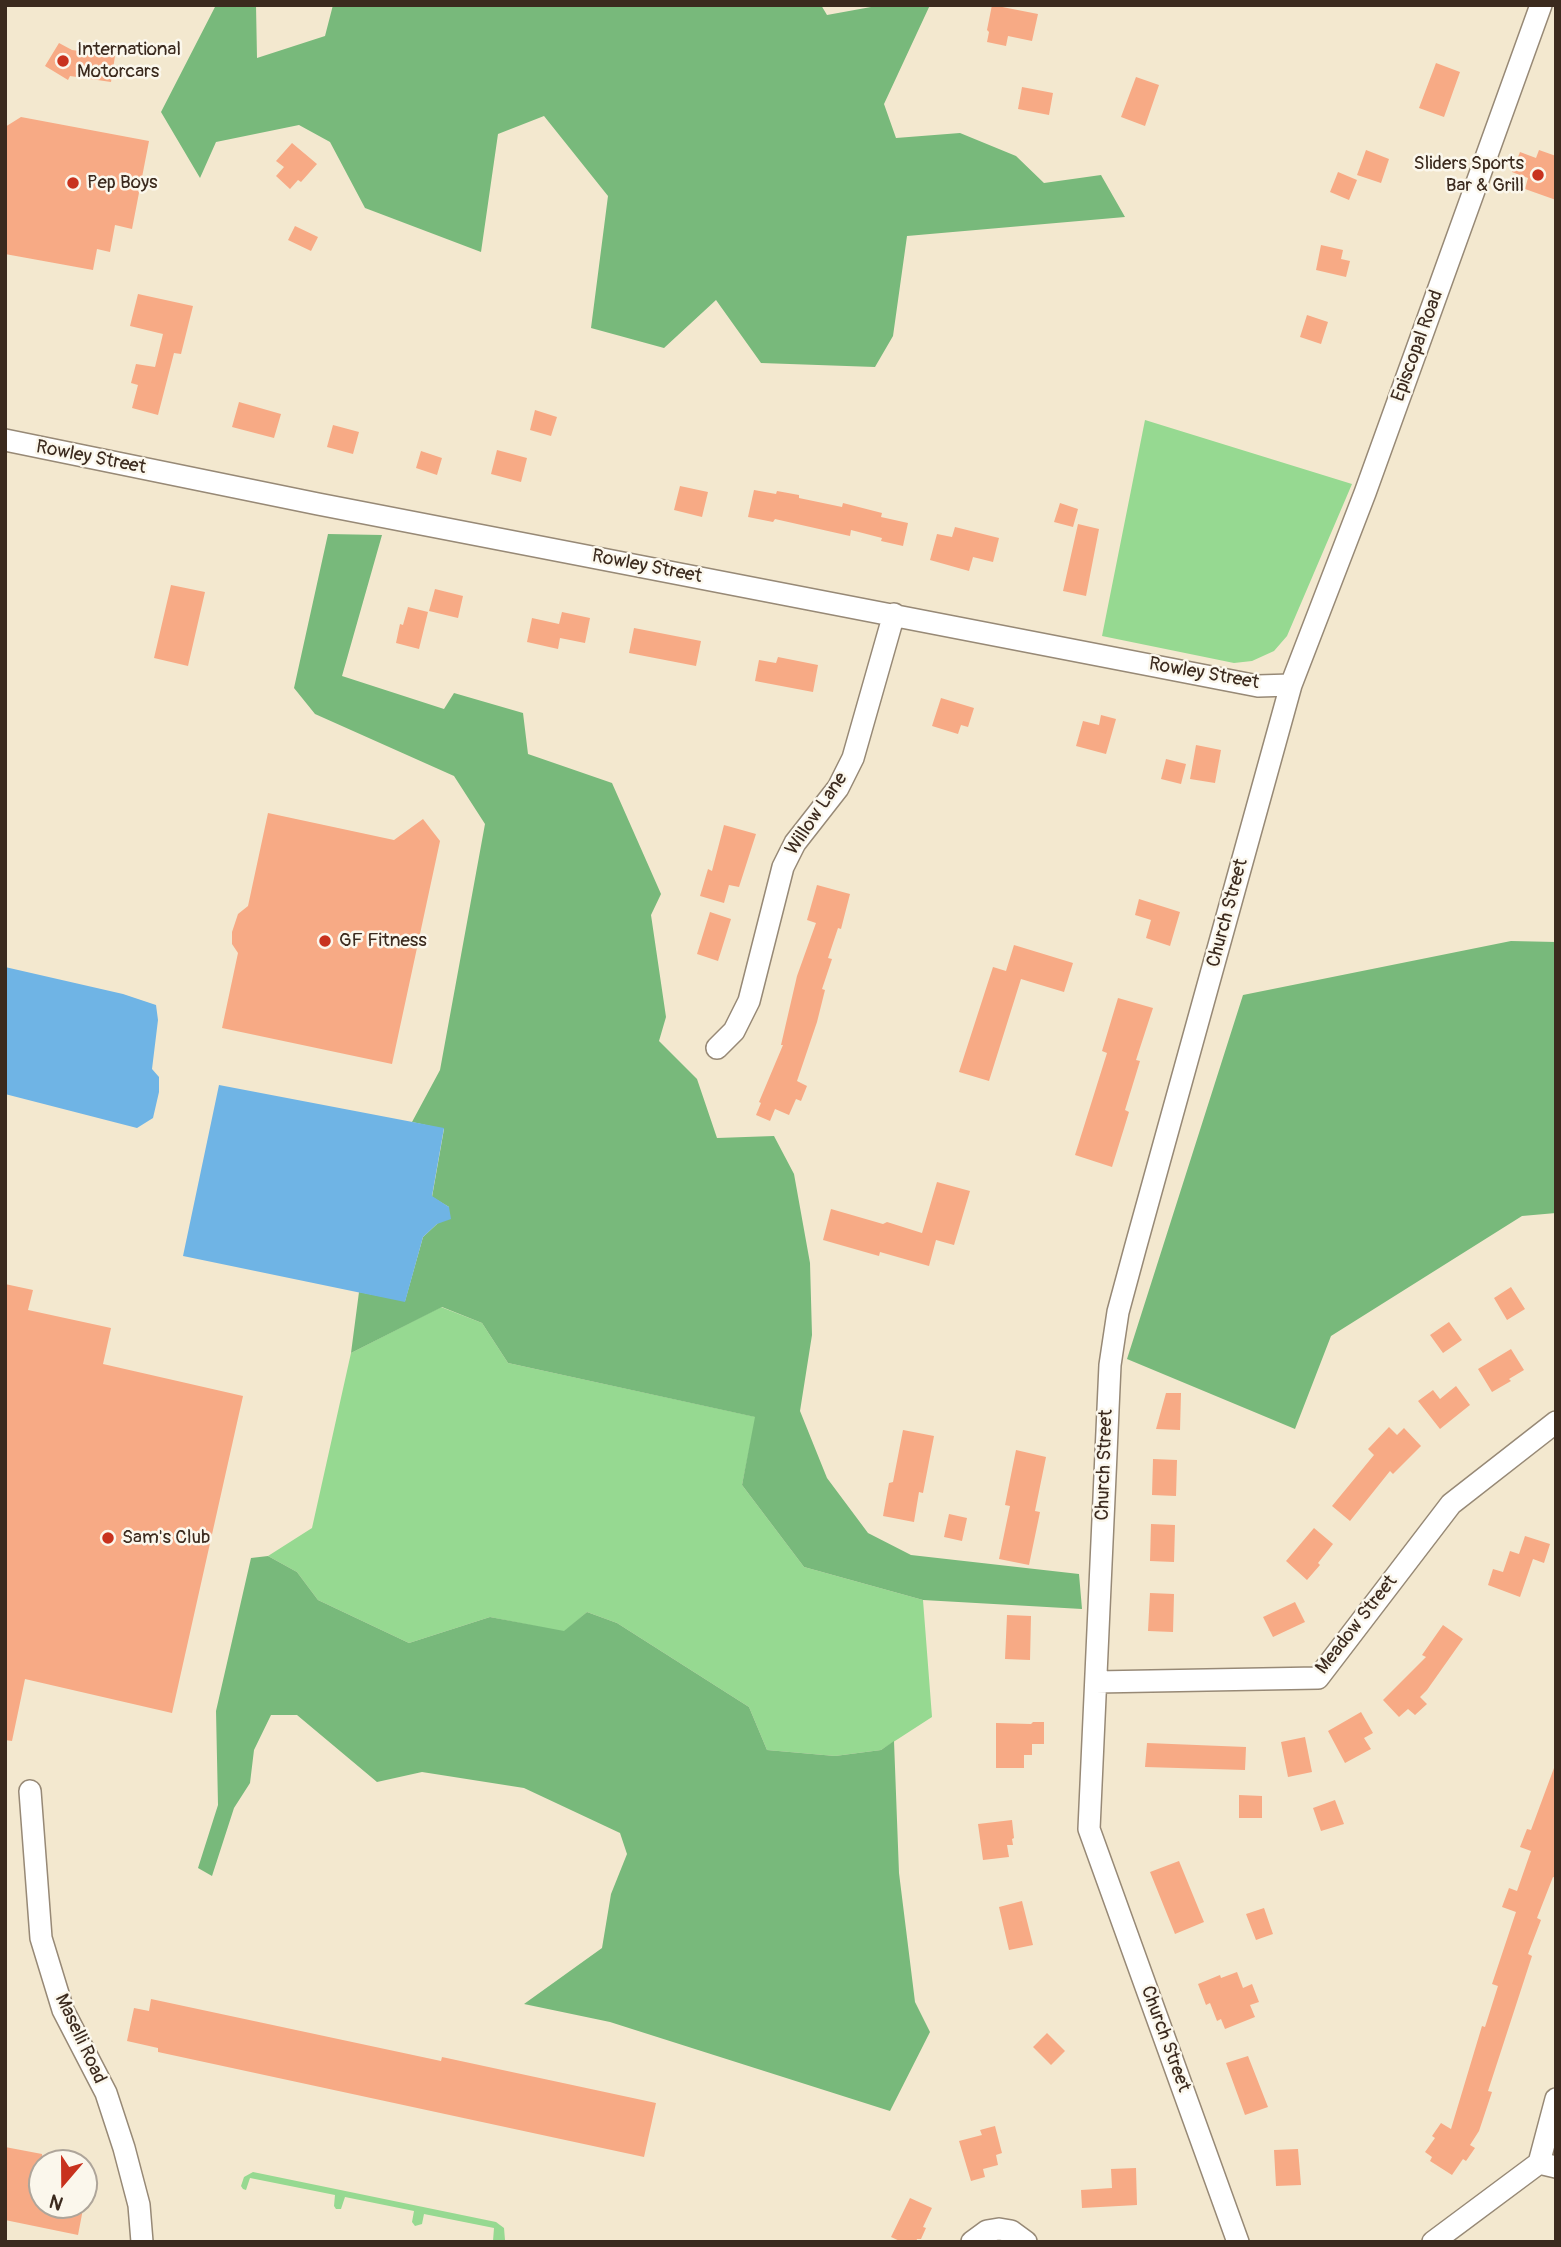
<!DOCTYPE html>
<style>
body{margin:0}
#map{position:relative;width:1561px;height:2247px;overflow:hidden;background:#f3e8cf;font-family:Pangolin,sans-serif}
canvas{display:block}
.frame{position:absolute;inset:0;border:7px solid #3b2a1e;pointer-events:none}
.north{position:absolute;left:28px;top:2149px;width:70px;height:70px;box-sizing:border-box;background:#fbf7ec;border:2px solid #aea59a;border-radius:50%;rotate:200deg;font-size:19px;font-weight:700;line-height:28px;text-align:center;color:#3b2a1e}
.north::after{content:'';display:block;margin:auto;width:24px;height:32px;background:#c8321e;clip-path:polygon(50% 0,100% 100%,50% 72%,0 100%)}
</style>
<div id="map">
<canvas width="1561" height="2247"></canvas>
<div class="frame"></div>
<div class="north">N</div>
</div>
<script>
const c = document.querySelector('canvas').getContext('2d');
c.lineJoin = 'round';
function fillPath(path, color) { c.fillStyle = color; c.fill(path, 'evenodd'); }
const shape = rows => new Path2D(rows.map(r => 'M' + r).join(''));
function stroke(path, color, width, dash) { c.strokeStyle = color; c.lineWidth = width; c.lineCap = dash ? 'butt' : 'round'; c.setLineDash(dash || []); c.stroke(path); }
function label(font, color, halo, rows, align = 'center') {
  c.font = font + ' Pangolin,sans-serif'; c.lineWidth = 5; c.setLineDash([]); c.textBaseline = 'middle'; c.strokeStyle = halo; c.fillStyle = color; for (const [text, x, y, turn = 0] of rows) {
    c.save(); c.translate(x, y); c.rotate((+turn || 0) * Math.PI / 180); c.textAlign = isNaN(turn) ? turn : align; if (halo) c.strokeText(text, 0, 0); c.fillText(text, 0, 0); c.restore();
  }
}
fillPath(shape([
 [1145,420,1352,484,1287,636,1274,651,1252,661,1234,663,1102,636],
 [441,1307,482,1323,508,1363,756,1417,742,1485,804,1567,923,1600,932,1717,881,1750,835,1756,767,1750,749,1707,617,1623,587,1612,564,1632,490,1617,409,1643,318,1600,297,1572,268,1556,312,1528,351,1353],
 [253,2172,496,2222,504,2228,505,2240,493,2241,494,2228,424,2214,422,2224,415,2226,412,2222,414,2211,345,2197,341,2209,336,2209,334,2206,335,2195,250,2178,246,2190,243,2189,241,2186,244,2177]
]), '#96d991');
fillPath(shape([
 [216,5,256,5,257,58,325,36,333,5,821,5,827,15,882,5,930,5,884,104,896,138,960,133,1016,156,1044,183,1101,175,1125,217,907,236,893,336,875,367,761,363,716,300,664,348,591,328,608,196,544,116,498,134,481,252,365,208,330,142,299,125,216,142,200,178,161,112],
 [328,534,382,535,342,676,444,709,454,693,523,713,528,754,612,783,661,894,651,915,666,1017,659,1041,697,1079,717,1138,774,1136,794,1174,810,1263,812,1335,800,1411,827,1478,868,1533,911,1555,1079,1574,1082,1609,923,1600,804,1567,742,1485,755,1417,508,1363,482,1323,442,1307,351,1353,359,1292,405,1301,423,1237,437,1224,449,1207,432,1197,444,1129,412,1122,440,1070,485,824,454,776,315,714,294,688],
 [1511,941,1556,942,1556,1213,1522,1216,1331,1336,1295,1429,1127,1359,1243,995],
 [268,1556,297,1572,318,1600,409,1643,490,1617,564,1631,587,1612,617,1623,749,1707,767,1750,835,1756,881,1750,894,1741,899,1873,915,2002,930,2032,890,2111,610,2022,524,2004,602,1948,611,1894,627,1854,620,1833,524,1788,422,1772,377,1782,297,1715,271,1715,254,1750,250,1783,234,1808,212,1876,198,1868,218,1805,216,1711,251,1558]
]), '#78b97b');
fillPath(shape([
 [5,967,123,994,156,1005,158,1020,152,1069,159,1077,159,1092,153,1118,137,1128,5,1094],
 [219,1085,444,1128,432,1196,449,1207,451,1219,437,1224,423,1237,405,1302,183,1256]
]), '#6fb4e5');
fillPath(shape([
 [992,5,1038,14,1032,41,1008,36,1006,46,987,42,989,32,987,30],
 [59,43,72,50,115,56,111,82,70,76,68,80,45,66],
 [1436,63,1460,72,1444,117,1419,108],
 [1136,77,1159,85,1145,126,1121,117],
 [1022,87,1053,93,1049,115,1018,109],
 [21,117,149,141,132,229,115,225,110,252,97,249,93,270,5,254,5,127],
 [292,143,317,164,301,182,298,180,290,189,276,176,284,167,276,161],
 [1366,150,1389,159,1381,183,1357,175],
 [1539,150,1556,156,1556,200,1525,189,1528,178,1512,172,1520,152,1536,158],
 [1338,172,1357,180,1349,200,1330,192],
 [295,226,318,237,311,251,288,240],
 [1321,245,1343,250,1341,259,1350,261,1346,277,1316,270],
 [138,294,193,306,181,354,174,353,158,415,132,408,138,385,131,383,136,364,155,367,163,334,130,326],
 [1307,315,1328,322,1321,344,1300,337],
 [239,402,281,414,274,438,232,427],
 [535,410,557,417,551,436,530,430],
 [333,425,359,432,353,454,327,447],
 [497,450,527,458,521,482,491,474],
 [421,451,442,458,437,475,416,468],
 [680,486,708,492,702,517,674,510],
 [754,490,776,494,777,491,799,495,799,498,842,507,843,503,882,513,881,517,908,523,903,546,881,541,882,538,851,530,850,536,775,519,773,522,748,517],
 [1060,503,1078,509,1073,527,1054,522],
 [1078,524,1099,529,1086,596,1063,591],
 [955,527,999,538,993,562,973,557,969,571,930,560,937,534,952,537],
 [171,585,205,592,188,666,154,658],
 [435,589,463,596,458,618,429,611],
 [408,607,428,612,419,649,396,643,400,624,403,625],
 [562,612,590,618,585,643,560,638,558,649,527,642,532,618,559,624],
 [634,628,701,641,696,666,629,653],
 [778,657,818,665,813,692,755,681,759,660,776,663],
 [941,698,974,708,968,727,961,725,958,734,932,726],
 [1101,715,1116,719,1106,754,1076,746,1083,721,1099,725],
 [1196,745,1221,750,1215,783,1190,779],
 [1166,759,1186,764,1181,784,1161,779],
 [268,813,394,840,423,819,440,841,392,1064,222,1028,238,953,232,944,232,932,238,914,248,906],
 [724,825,756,834,739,887,729,885,724,903,700,896,708,869,712,871],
 [817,885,850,894,841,929,838,928,828,958,832,959,822,989,825,990,817,1022,797,1081,807,1086,801,1101,796,1099,789,1115,775,1109,770,1121,756,1115,761,1103,759,1102,783,1045,781,1045,797,976,816,923,807,920],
 [1139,899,1180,912,1170,946,1146,938,1151,920,1135,915],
 [710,912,731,919,718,961,697,954],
 [1014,945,1073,963,1064,992,1021,979,989,1081,959,1072,993,967,1006,971],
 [1118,998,1153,1008,1136,1060,1140,1061,1125,1110,1129,1112,1112,1167,1075,1155,1107,1053,1102,1051],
 [937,1182,970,1191,954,1245,936,1240,929,1266,880,1252,879,1256,823,1240,831,1209,883,1224,887,1222,922,1233],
 [5,1284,33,1290,28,1310,111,1328,103,1364,243,1396,172,1713,25,1679,12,1741,5,1740],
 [1511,1287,1525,1309,1507,1320,1494,1298],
 [1449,1322,1462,1340,1443,1353,1430,1335],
 [1511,1349,1524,1370,1509,1379,1511,1381,1492,1392,1478,1369],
 [1456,1386,1470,1405,1440,1429,1418,1401,1433,1390,1440,1399],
 [1166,1393,1181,1393,1180,1430,1156,1429],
 [1389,1427,1397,1435,1404,1428,1421,1446,1393,1474,1390,1471,1350,1521,1332,1506,1374,1455,1368,1449],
 [903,1430,934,1436,923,1493,919,1492,914,1522,883,1516,889,1483,893,1482],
 [1016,1450,1046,1457,1035,1511,1040,1512,1029,1565,999,1559,1010,1506,1005,1505],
 [1153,1459,1177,1460,1176,1496,1152,1495],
 [949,1514,967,1518,962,1541,944,1537],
 [1151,1524,1175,1525,1174,1562,1150,1561],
 [1314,1528,1333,1544,1318,1563,1320,1565,1307,1580,1286,1561],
 [1525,1536,1550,1544,1544,1563,1533,1559,1520,1597,1488,1585,1493,1569,1503,1572,1510,1551,1519,1554],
 [1150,1593,1174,1594,1173,1632,1148,1631],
 [1295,1602,1305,1622,1273,1637,1263,1617],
 [1007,1615,1031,1616,1030,1660,1005,1659],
 [1443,1625,1463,1639,1427,1690,1420,1697,1427,1704,1415,1715,1408,1709,1399,1717,1383,1700,1426,1657,1422,1655],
 [1361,1712,1373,1733,1364,1738,1371,1749,1345,1763,1328,1731],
 [1033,1722,1044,1722,1044,1744,1032,1744,1032,1755,1024,1755,1024,1768,996,1768,996,1723,1031,1724],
 [1305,1737,1312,1772,1288,1777,1281,1742],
 [1147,1743,1246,1747,1245,1770,1145,1767],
 [1554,1768,1556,1768,1556,1878,1553,1877,1537,1918,1541,1920,1528,1954,1532,1956,1488,2091,1492,2092,1479,2131,1470,2145,1475,2148,1466,2161,1463,2159,1452,2175,1430,2161,1432,2157,1425,2152,1435,2138,1432,2136,1441,2123,1451,2129,1482,2026,1485,2027,1498,1986,1492,1984,1516,1912,1502,1907,1509,1888,1517,1891,1531,1851,1520,1847,1527,1829,1531,1830],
 [1239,1795,1262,1796,1262,1818,1239,1818],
 [1335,1800,1344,1824,1321,1831,1313,1808],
 [1012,1820,1014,1838,1012,1839,1013,1845,1007,1845,1009,1857,983,1860,978,1824],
 [1179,1861,1204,1922,1175,1934,1150,1872],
 [1022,1901,1033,1945,1009,1950,999,1907],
 [1264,1908,1273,1934,1256,1940,1246,1914],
 [1237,1972,1243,1988,1252,1984,1259,2002,1250,2005,1255,2017,1225,2029,1221,2019,1217,2021,1210,2003,1206,2005,1198,1984,1220,1975,1221,1978],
 [151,1999,441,2061,442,2057,656,2103,644,2157,158,2052,158,2048,127,2041,134,2008,149,2011],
 [1047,2033,1065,2051,1051,2065,1033,2047],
 [1248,2056,1268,2107,1245,2115,1226,2063],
 [995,2126,1002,2153,996,2155,998,2165,983,2169,985,2177,971,2181,959,2141,982,2135,980,2130],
 [5,2147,42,2154,42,2205,66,2205,83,2209,78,2235,5,2220],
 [1298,2149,1301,2185,1276,2186,1274,2150],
 [1136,2168,1137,2205,1082,2208,1081,2190,1112,2188,1111,2169],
 [910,2198,932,2208,923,2227,926,2228,921,2239,917,2239,916,2242,902,2242,891,2237]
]), '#f7aa85');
const minor = shape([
 [5,440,318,504,1258,686,1291,685],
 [717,1048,734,1031,749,1001,783,867,795,843,838,788,853,758,894,614],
 [1096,1682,1318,1678,1451,1504,1556,1422],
 [30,1791,41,1938,63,2010,106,2093,124,2148,139,2205,142,2242],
 [1539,2163,1556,2099],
 [972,2242,987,2231,999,2229,1011,2231,1026,2242],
 [1238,2242,1089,1829,1110,1365,1118,1312,1135,1249,1291,685,1365,493,1541,5],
 [1433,2242,1539,2163,1556,2167]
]);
stroke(minor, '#978976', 24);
stroke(minor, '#fff', 21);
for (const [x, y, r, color] of [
 [63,61,7,"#c8321e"],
 [1538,175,7,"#c8321e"],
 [73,183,7,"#c8321e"],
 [325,941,7,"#c8321e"],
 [108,1538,7,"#c8321e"]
]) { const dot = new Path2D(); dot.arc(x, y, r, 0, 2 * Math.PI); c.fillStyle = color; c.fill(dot); stroke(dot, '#fbf7ec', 2.5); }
label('19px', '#3b2a1e', '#fbf7ec', [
 ["International",77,50],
 ["Motorcars",77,72],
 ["Sliders Sports",1524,164,"right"],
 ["Bar & Grill",1524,186,"right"],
 ["Pep Boys",87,183],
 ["GF Fitness",339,941],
 ["Sam's Club",122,1538]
], 'left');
label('19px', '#3b2a1e', '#fbf7ec', [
 ["Episcopal Road",1418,346,-70],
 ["Rowley Street",91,458,11],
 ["Rowley Street",647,567,11],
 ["Rowley Street",1204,674,10],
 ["Willow Lane",817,814,-56],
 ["Church Street",1228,913,-75],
 ["Church Street",1105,1465,-88],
 ["Meadow Street",1357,1625,-52],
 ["Maselli Road",80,2039,65],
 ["Church Street",1165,2039,70]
]);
</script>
